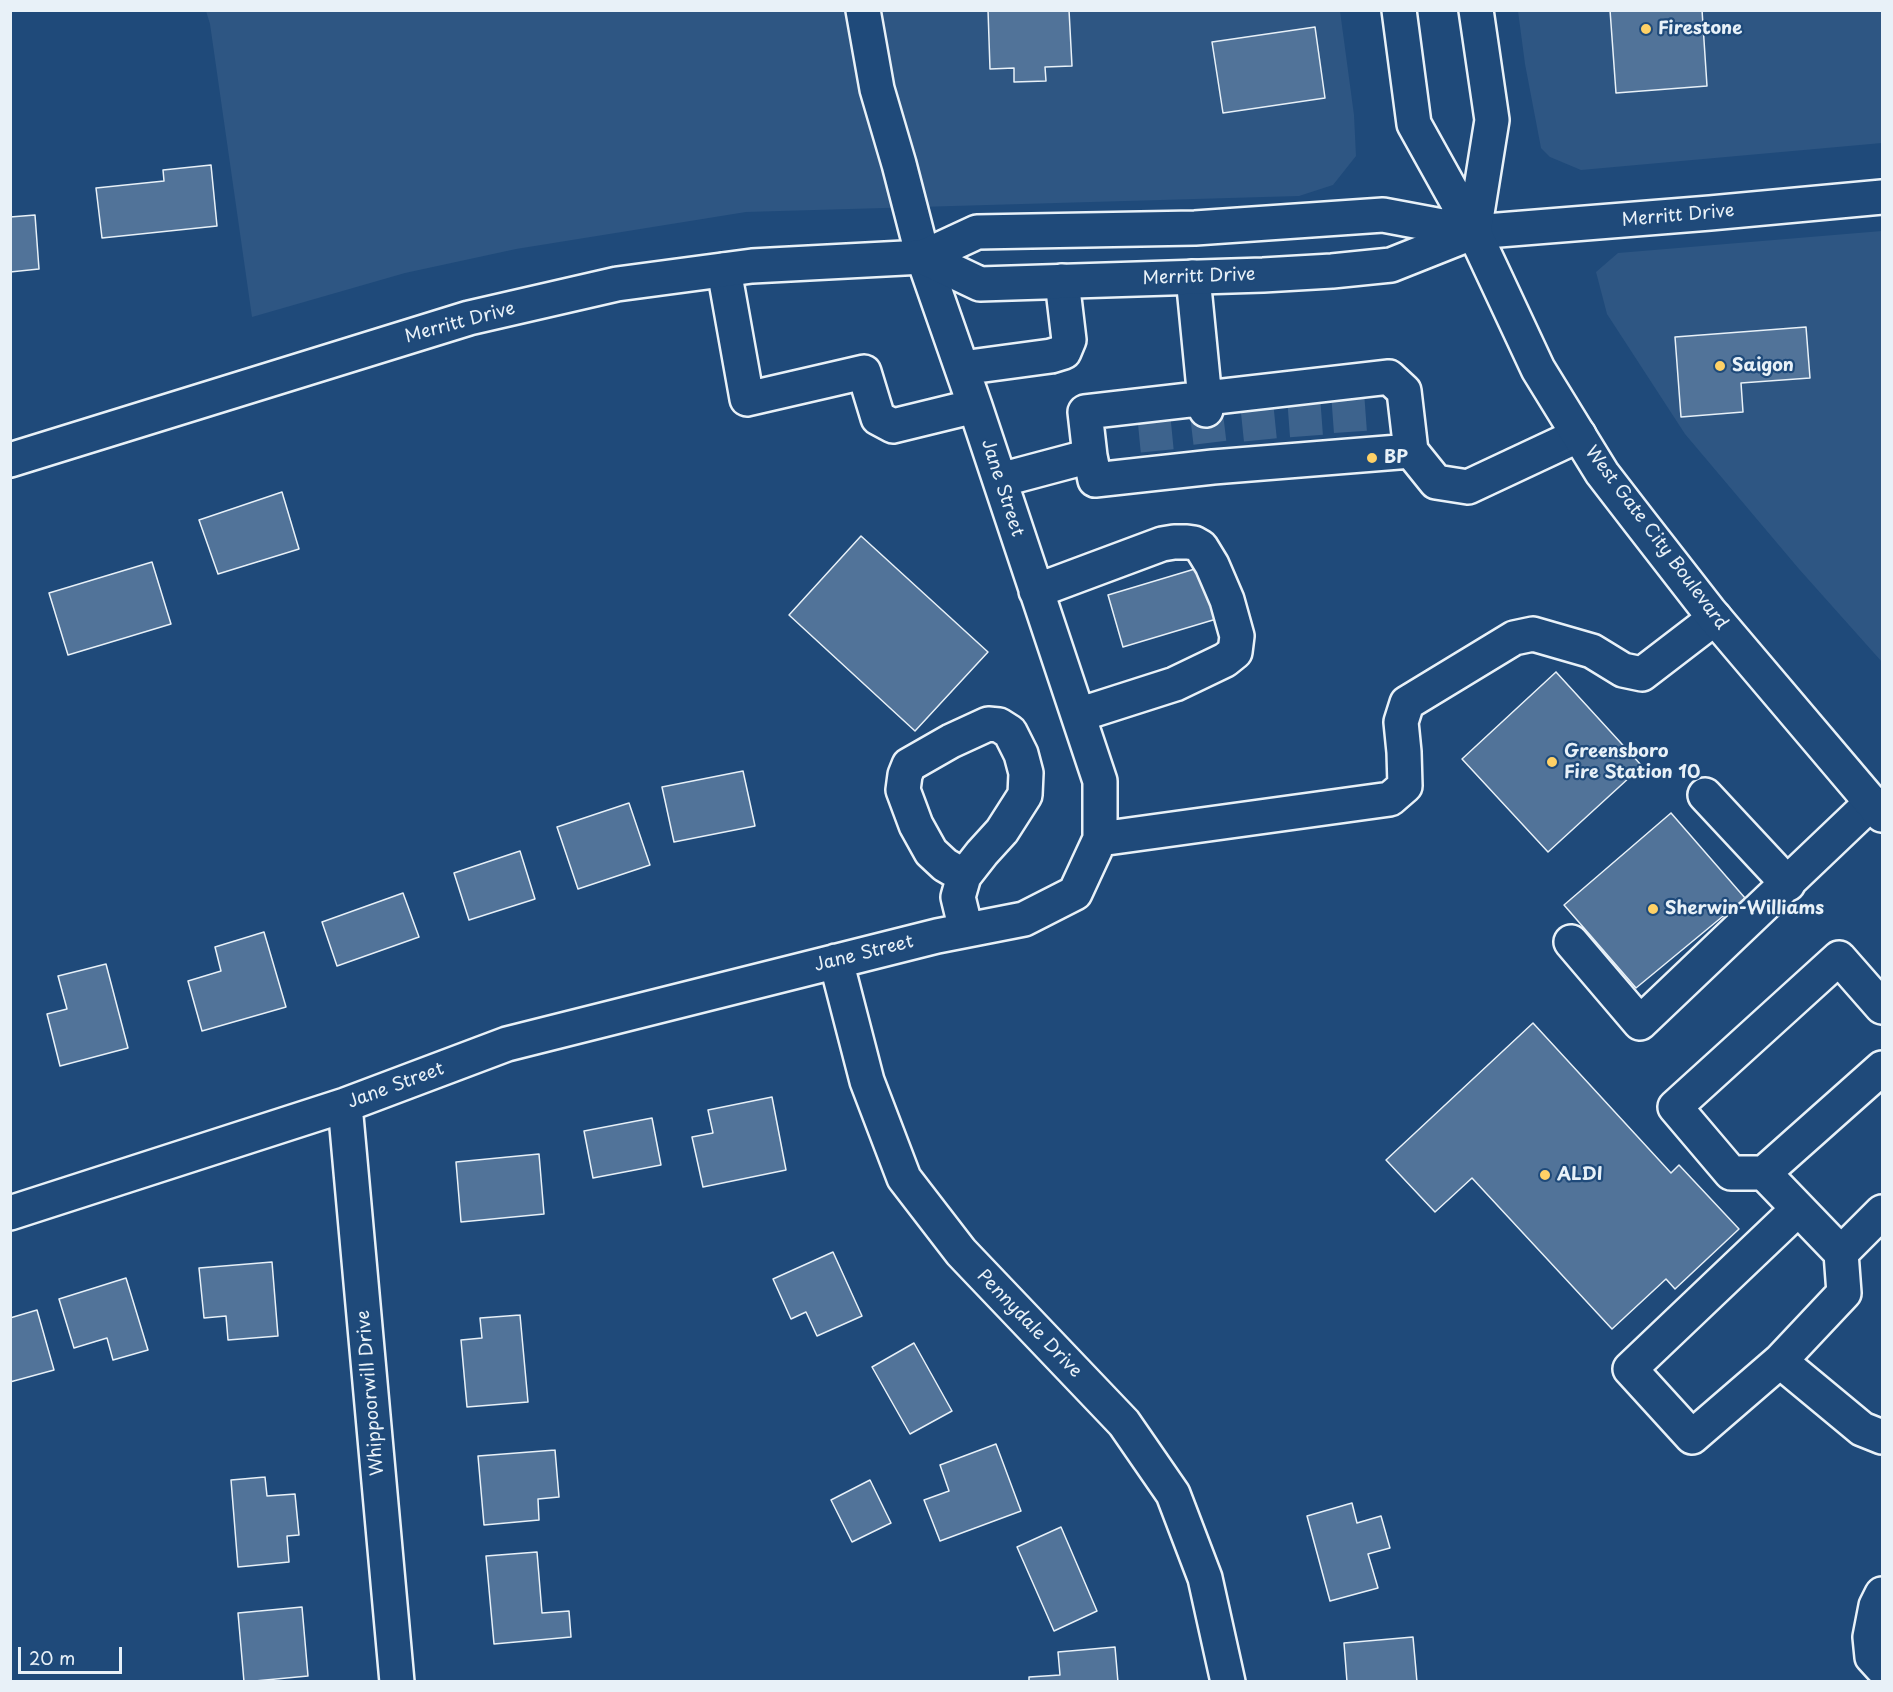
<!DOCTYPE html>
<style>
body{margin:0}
#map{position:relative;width:1893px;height:1692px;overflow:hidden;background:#1f4a7a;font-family:"Playpen Sans",sans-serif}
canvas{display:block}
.frame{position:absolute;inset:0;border:12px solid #e8f1f8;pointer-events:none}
.scale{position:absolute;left:18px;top:1647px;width:104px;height:27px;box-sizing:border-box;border:3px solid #e8f1f8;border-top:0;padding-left:8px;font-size:18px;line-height:21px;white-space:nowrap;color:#e8f1f8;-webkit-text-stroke:4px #1f4a7a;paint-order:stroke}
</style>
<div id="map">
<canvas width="1893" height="1692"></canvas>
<div class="frame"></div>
<div class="scale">20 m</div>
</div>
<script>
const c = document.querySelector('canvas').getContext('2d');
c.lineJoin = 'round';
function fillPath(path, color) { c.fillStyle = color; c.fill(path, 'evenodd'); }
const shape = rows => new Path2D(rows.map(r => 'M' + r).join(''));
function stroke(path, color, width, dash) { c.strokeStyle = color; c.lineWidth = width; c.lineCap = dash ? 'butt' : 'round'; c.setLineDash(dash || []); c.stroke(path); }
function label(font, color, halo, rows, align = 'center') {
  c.font = font + ' "Playpen Sans",sans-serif'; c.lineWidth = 4.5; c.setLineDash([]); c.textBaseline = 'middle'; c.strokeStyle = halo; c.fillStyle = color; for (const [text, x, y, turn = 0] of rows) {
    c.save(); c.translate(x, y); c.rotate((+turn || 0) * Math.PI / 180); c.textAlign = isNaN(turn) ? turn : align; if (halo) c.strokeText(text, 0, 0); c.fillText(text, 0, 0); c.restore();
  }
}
fillPath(shape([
 [206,11,1340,11,1354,115,1356,156,1333,185,1299,196,746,212,516,249,405,273,252,317,210,24],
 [1518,11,1882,11,1882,143,1581,170,1550,157,1541,148,1525,64],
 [1882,231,1882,662,1799,569,1685,434,1607,314,1596,272,1618,253]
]), '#2e5683');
const building = shape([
 [988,10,1069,10,1072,66,1045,67,1046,81,1014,82,1014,68,990,69,988,10],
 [1610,10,1702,10,1707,86,1616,93,1610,10],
 [1315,27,1325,98,1223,113,1212,42,1315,27],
 [211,165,217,226,102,238,96,188,164,181,163,170,211,165],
 [35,215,39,269,10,272,10,217,35,215],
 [1806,327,1810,378,1741,383,1743,412,1681,417,1675,337,1806,327],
 [282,492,299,549,218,574,199,520,282,492],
 [861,536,988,652,915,731,789,615,861,536],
 [152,562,171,624,68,655,49,593,152,562],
 [1208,565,1223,617,1123,647,1108,595,1208,565],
 [1556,672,1642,766,1548,852,1462,759,1556,672],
 [743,771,755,826,674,842,662,787,743,771],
 [629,803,650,865,578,889,557,827,629,803],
 [1671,813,1745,898,1636,988,1564,905,1671,813],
 [520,851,535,899,469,920,454,873,520,851],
 [403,893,419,937,337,966,322,922,403,893],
 [264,932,286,1007,202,1031,188,981,221,971,215,947,264,932],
 [106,964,128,1048,60,1066,47,1014,67,1009,58,976,106,964],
 [1533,1023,1671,1173,1679,1165,1739,1229,1675,1289,1666,1279,1612,1329,1472,1178,1435,1212,1386,1160,1533,1023],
 [772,1097,786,1170,703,1187,692,1137,713,1133,708,1110,772,1097],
 [652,1118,661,1165,593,1178,584,1131,652,1118],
 [539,1154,544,1214,461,1222,456,1162,539,1154],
 [833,1252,862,1316,817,1336,806,1312,791,1319,773,1279,833,1252],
 [272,1262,278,1336,228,1340,226,1316,204,1318,199,1268,272,1262],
 [126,1278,148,1350,113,1360,107,1338,74,1348,59,1299,126,1278],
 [37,1310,54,1370,10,1382,10,1318,37,1310],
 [520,1315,528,1402,467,1407,461,1340,482,1338,480,1318,520,1315],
 [914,1343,952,1411,910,1434,872,1367,914,1343],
 [996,1444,1021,1511,940,1541,924,1500,949,1491,940,1465,996,1444],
 [555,1450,559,1497,538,1499,539,1520,484,1525,478,1456,555,1450],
 [265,1477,267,1496,295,1494,299,1535,287,1536,289,1562,238,1567,231,1480,265,1477],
 [870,1480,891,1523,852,1542,831,1500,870,1480],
 [1352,1503,1357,1523,1381,1516,1390,1548,1368,1554,1378,1588,1330,1601,1307,1516,1352,1503],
 [1061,1527,1097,1611,1054,1631,1017,1547,1061,1527],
 [537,1552,542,1613,569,1611,571,1637,494,1644,486,1556,537,1552],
 [302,1607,308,1676,244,1682,238,1613,302,1607],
 [1413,1637,1417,1682,1347,1682,1344,1643,1413,1637],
 [1115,1647,1118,1682,1029,1682,1029,1677,1060,1675,1058,1652,1115,1647]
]);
fillPath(building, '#517399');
stroke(building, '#e8f1f8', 1.5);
stroke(shape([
 [1348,399,1351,440],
 [1304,403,1307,443],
 [1257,407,1261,446],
 [1206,410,1211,452],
 [1154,418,1158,459]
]), '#3d638d', 33, [33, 16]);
const minor = shape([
 [1474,232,1710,213,1882,197],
 [724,270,747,399,864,372,878,418,893,426,975,406],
 [1193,277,1206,410],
 [962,368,1051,356,1064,352,1069,340,1062,281],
 [1411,451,1436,482,1468,487,1579,435],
 [1000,480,1090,456,1095,480,1213,467,1411,451,1404,391,1389,377,1085,412,1090,456],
 [1036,591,1162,544,1174,542,1187,542,1194,543,1201,547,1212,565,1227,600,1237,636,1235,652,1225,660,1175,684,1078,715],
 [1705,795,1788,884],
 [1100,839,1390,799,1405,786,1404,752,1401,722,1407,703,1514,638,1533,634,1592,651,1623,670,1642,674,1715,618],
 [964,876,945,865,931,852,916,825,903,790,905,775,909,765,951,741,988,724,999,725,1010,732,1021,754,1026,773,1025,795,1002,831,982,853,964,876,958,897,966,930],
 [1571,942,1640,1023,1872,802],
 [836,961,867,1081,904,1178,961,1252,1124,1423,1173,1494,1205,1578,1228,1682],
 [345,1105,397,1682],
 [1764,1173,1882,1068],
 [1798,1209,1630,1369,1692,1437,1780,1361,1844,1293,1841,1253,1882,1212],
 [10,1213,345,1105,507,1044,937,936,1024,919,1075,893,1100,839,1100,781,975,406,923,257,899,164,877,89,863,10],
 [1841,1253,1764,1173,1731,1173,1675,1107,1839,958,1882,1007],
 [1780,1361,1862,1429,1882,1437],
 [1882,1594,1876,1606,1870,1637,1872,1657,1882,1668]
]);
const major = shape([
 [1399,10,1414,124,1474,232,1538,369,1602,473,1639,521,1709,611,1882,815],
 [1474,232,1492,120,1476,10],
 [923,257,980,284,1263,275,1332,271,1391,265,1474,232],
 [10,460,469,318,617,284,752,266,923,257,977,232,1195,228,1383,215,1474,232]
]);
stroke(minor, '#e8f1f8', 38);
stroke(major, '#e8f1f8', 38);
stroke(minor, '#1f4a7a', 33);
stroke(major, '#1f4a7a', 33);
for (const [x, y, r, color] of [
 [1646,29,6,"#ffd166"],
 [1720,366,6,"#ffd166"],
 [1372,458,6,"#ffd166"],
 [1552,762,6,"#ffd166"],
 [1653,909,6,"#ffd166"],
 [1545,1175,6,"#ffd166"]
]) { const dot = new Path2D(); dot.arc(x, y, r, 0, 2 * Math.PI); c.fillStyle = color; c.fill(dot); stroke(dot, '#1f4a7a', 2); }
label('bold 18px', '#e8f1f8', '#1f4a7a', [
 ["Firestone",1658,29],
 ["Saigon",1732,366],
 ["BP",1384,458],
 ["Greensboro",1564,752],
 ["Fire Station 10",1564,773],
 ["Sherwin-Williams",1665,909],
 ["ALDI",1557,1175]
], 'left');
label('18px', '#e8f1f8', '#1f4a7a', [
 ["Merritt Drive",1678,216,-5],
 ["Merritt Drive",1199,277,-2],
 ["Merritt Drive",460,323,-15],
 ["Jane Street",1002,488,72],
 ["West Gate City Boulevard",1656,538,53],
 ["Jane Street",864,954,-14],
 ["Jane Street",396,1086,-20],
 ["Pennydale Drive",1029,1324,46],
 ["Whippoorwill Drive",371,1393,-95]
]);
</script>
